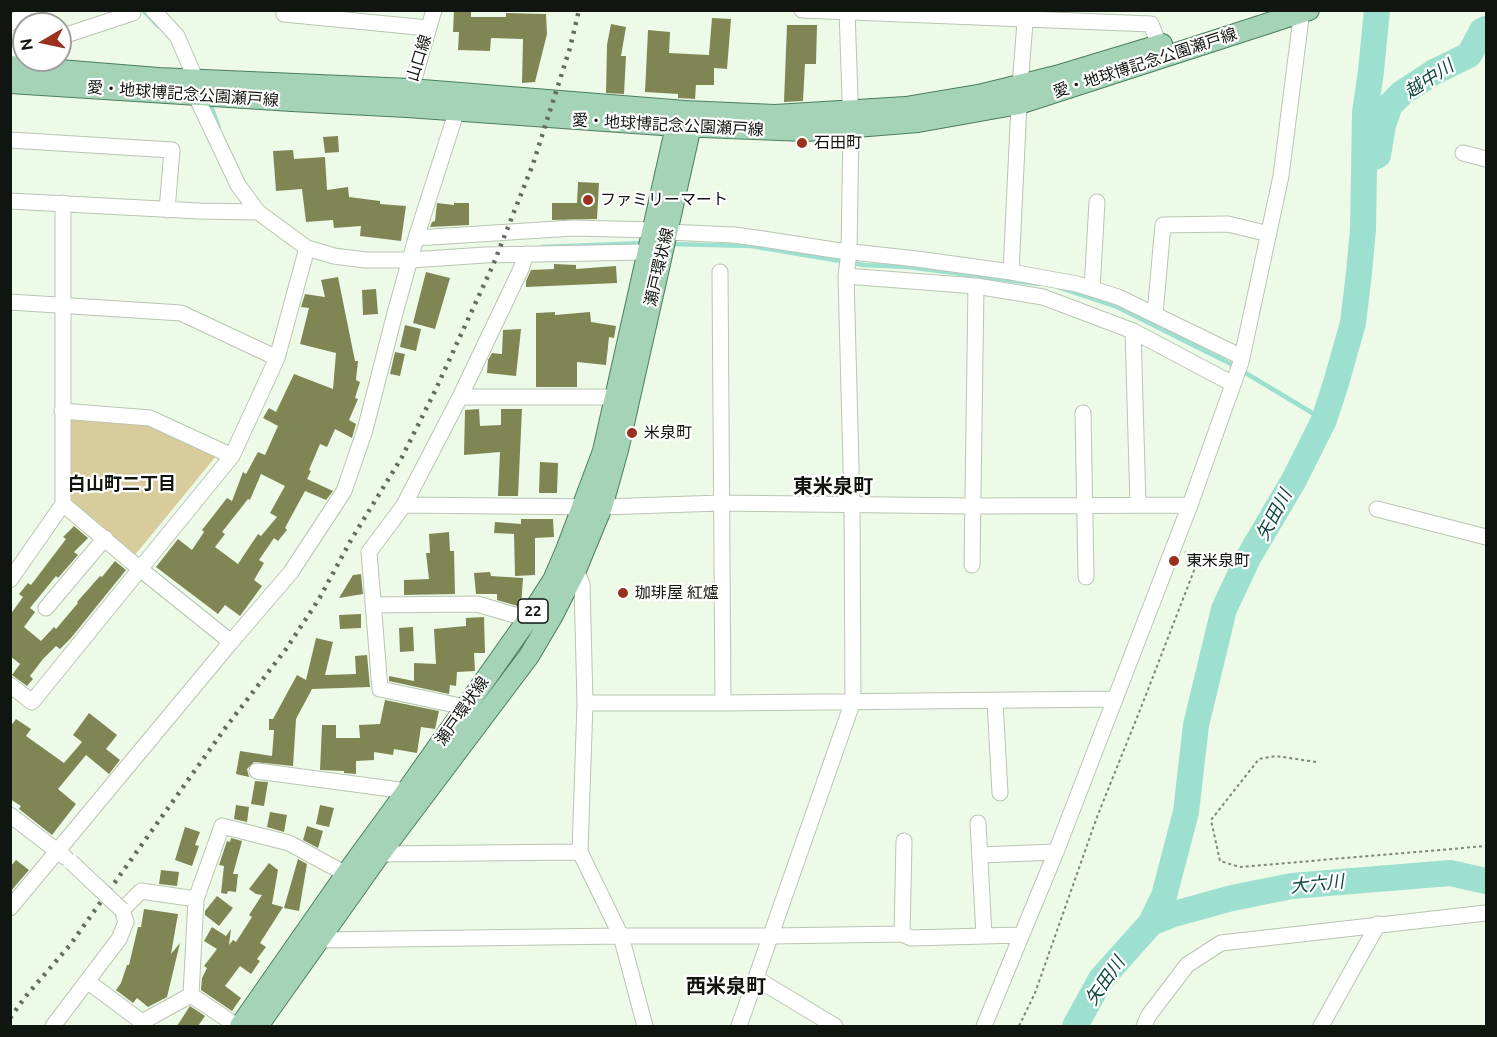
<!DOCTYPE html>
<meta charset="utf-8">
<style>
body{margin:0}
#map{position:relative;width:1497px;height:1037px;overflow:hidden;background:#eefae8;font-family:Ubuntu,sans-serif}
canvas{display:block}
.frame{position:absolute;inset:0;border:12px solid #11150f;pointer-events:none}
.north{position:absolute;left:12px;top:12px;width:60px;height:60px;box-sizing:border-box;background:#fff;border:2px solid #a0a19f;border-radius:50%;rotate:261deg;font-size:16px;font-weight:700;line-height:24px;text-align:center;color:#11150f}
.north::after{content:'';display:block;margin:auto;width:21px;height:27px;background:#9a311d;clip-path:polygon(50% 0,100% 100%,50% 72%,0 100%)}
</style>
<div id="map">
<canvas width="1497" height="1037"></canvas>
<div class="frame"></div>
<div class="north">N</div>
</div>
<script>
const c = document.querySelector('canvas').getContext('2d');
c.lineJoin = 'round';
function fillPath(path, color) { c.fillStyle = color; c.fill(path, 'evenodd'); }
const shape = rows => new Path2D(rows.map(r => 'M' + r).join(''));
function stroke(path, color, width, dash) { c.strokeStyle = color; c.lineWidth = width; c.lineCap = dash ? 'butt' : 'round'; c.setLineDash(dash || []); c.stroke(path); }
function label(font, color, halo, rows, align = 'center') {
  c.font = font + ' Ubuntu,"Noto Sans JP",sans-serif'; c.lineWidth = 4.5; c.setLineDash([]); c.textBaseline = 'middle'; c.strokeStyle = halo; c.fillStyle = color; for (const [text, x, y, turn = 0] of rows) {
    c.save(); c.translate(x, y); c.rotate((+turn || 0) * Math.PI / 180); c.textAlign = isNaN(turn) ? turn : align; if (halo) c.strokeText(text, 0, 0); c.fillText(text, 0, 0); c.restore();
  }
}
fillPath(shape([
 [63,415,145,422,217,455,135,555,63,496]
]), '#d9cc9c');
stroke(shape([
 [143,10,158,26],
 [209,100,219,128],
 [668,244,751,246,864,265,908,267,1038,284],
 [542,247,645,243],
 [1058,287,1115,306,1229,363,1324,420]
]), '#9ee0cf', 4.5);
stroke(shape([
 [1374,157,1378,155,1383,125,1390,105,1402,93,1434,72,1469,55,1482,31,1486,29],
 [1151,923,1174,914,1232,898,1292,886,1450,873,1486,881],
 [1075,1026,1101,979,1151,923,1164,896,1186,812,1196,725,1224,609,1248,558,1294,480,1324,420,1336,383,1353,323,1359,273,1363,229,1365,113,1371,71,1377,10]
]), '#9ee0cf', 26);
fillPath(shape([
 [454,10,471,10,471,17,506,17,506,13,546,14,547,34,535,82,522,83,523,39,491,38,490,51,458,50,459,32,453,32],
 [712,18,731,19,727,69,714,68,714,85,696,85,695,99,678,98,678,94,645,92,648,30,670,32,669,53,709,55],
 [611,24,626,27,621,56,626,56,624,94,606,93,607,45],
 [787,25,817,25,816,64,805,64,803,101,784,102],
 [338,136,339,152,325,153,323,137],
 [293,150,294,159,325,157,327,190,348,187,349,197,380,201,380,204,406,206,401,241,360,236,361,226,334,228,333,220,306,222,302,189,276,191,273,151],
 [578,182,599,183,597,219,552,220,552,203,577,203],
 [437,203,454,205,454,203,469,203,469,225,430,227,432,222,435,221],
 [554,264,576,265,576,269,616,266,617,283,526,287,526,281,531,270,554,269],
 [426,272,450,278,435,329,413,323],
 [338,277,355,361,358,361,356,380,360,382,355,398,358,399,349,420,356,424,352,438,335,429,327,447,320,444,309,470,311,471,307,479,333,491,326,500,305,491,285,528,287,530,278,541,274,538,259,560,264,563,254,580,262,586,240,616,225,605,218,614,156,567,178,539,192,550,204,532,202,530,227,498,232,501,243,472,246,474,258,452,265,455,278,426,263,418,269,408,276,412,294,374,333,389,336,353,300,344,309,308,301,307,305,294,325,297,321,280],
 [261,474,285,486,270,513,277,517,261,536,258,534,238,564,215,547,225,534,222,532,248,499,250,500],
 [376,289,378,314,363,315,362,290],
 [555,312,555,315,590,312,591,322,616,326,614,338,609,337,606,365,577,362,577,387,536,387,536,313],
 [405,325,421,329,416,351,400,347],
 [521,329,516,376,487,373,488,360,492,353,502,354,503,330],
 [395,352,405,354,400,376,390,374],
 [479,409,480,426,501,425,501,409,522,409,518,496,498,496,500,452,464,455,465,410],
 [540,462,558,463,557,493,539,493],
 [521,519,553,519,554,537,535,538,535,575,515,576,514,534,494,533,495,522,521,524],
 [74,526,88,538,74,552,78,555,58,578,56,576,30,608,35,612,24,627,41,641,54,627,56,629,78,603,77,602,100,576,102,577,115,561,126,570,71,638,60,649,56,646,43,659,30,676,33,679,27,686,12,675,20,664,10,656,10,615,23,597,19,594,28,583,31,585,66,539,63,537],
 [449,532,450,551,454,551,455,594,404,595,404,580,429,579,426,553,430,553,429,534],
 [490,572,491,576,523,578,521,607,497,600,497,594,476,594,474,573],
 [361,574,363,594,339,598,353,575],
 [361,614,361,628,340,629,339,615],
 [484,617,485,653,474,653,475,671,457,672,456,686,450,685,449,694,389,681,389,676,414,681,414,663,436,664,434,629,466,626,466,618],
 [413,627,414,651,400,652,399,628],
 [316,638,333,642,325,675,356,674,355,656,367,655,370,687,312,689,296,719,293,766,254,762,247,769,249,777,236,774,240,751,272,756,274,730,269,730,269,719,273,719,297,675,306,680],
 [385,700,439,711,435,729,421,727,417,753,394,749,393,755,374,752,374,760,356,761,356,774,344,773,344,771,320,770,322,725,336,725,336,738,360,738,359,725,380,724],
 [89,713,117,735,106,749,120,760,109,774,86,755,58,789,76,804,52,835,19,809,21,806,10,799,10,727,16,719,31,729,26,736,64,763,82,742,73,735],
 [255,781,268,782,264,806,251,804],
 [236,805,249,807,247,822,234,819],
 [320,805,334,808,329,827,316,824],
 [270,812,287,815,284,832,267,827],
 [307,826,323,831,318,848,303,840],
 [185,827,200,832,195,845,199,846,192,866,175,860],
 [231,838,242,841,233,874,238,874,236,892,228,891,227,894,221,893,224,866,219,865,227,841,230,842],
 [298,859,307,864,299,911,284,908],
 [16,860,29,870,10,892,10,867],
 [269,863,278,870,272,904,283,907,260,943,266,947,257,959,260,961,251,974,240,966,225,986,241,998,232,1011,201,990,202,978,207,968,204,966,217,949,204,941,212,927,226,936,231,929,229,945,233,940,236,942,252,917,249,915,262,895,256,894,249,889],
 [161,870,179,872,177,886,159,884],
 [217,896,233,908,219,926,205,915,205,911],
 [144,909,178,914,171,954,180,943,167,997,148,1007,137,998,133,1003,116,990,121,983,127,965,129,965,138,927,141,927],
 [190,1006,205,1016,198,1026,177,1026]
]), '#7f8654');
const minor = shape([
 [153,10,177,36,196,80],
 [284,10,284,14,428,28],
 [802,10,1151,24,1159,45],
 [10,23,35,10],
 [60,37,133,13,131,10],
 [13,66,15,52,24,49],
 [1020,86,1026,10],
 [195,94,238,185,258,212],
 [408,100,434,10],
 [10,140,172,150,167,210],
 [1463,153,1486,159],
 [10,201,199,211,258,212,307,248,277,358,181,313,10,302],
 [667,232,734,235,763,239,834,250,917,259,1011,272,1077,284,1118,297,1242,357],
 [416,238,457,110],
 [307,248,334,256,365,260,411,260,485,255,646,252],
 [720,272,723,703],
 [1011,272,1019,104],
 [846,276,976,286,1043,297,1133,331,1233,384],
 [1092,289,1097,202],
 [1155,314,1163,225,1228,224,1269,234],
 [1133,331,1138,505],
 [460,397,615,397],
 [62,411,150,418,232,456],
 [1083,413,1086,577],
 [404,505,460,397,521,269,526,254],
 [1377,509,1486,537],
 [972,565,976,286],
 [576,570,582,584,585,703,580,852,621,936,645,1026],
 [10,580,63,504,63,203],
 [373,605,477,604,528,619],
 [46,608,105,538],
 [231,642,291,572,344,491,365,430,395,313,416,238,573,228,653,230],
 [10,685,32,702,140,569,63,504],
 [995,701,1000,793],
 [585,703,723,703,1115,699],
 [465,707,380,689,369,552,404,505,602,507,721,503,973,506,1190,505],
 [257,771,407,791],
 [10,815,65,857],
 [978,823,984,935],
 [380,854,580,852],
 [980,855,1056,852],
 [196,899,222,826,289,843,346,874],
 [10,908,231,642,140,569,232,456,277,358],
 [902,934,904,841],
 [319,940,621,936,771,936,902,934,911,938,1021,935],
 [757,979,835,1026],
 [191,995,237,1026],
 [53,1026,119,939,126,922,122,910,141,891,196,899,191,995,142,1022,87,981],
 [739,1026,853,701,852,504,846,276,849,252,851,127,847,10],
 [984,1026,1056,852,1190,505,1241,362,1281,176,1302,10],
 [1144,1026,1149,1015,1187,965,1221,943,1486,913],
 [1321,1026,1378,924]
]);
const major = shape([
 [10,66,158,78,410,89,685,111,775,115,906,107,983,94,1056,76,1162,44],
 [10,83,292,101,407,107,676,126,806,131,918,122,1019,104,1309,10],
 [240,1026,346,874,403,796,528,619,553,580,566,550,603,451,676,126,682,115],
 [258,1026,380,854,529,656,552,617,576,570,602,507,618,450,691,126,686,114]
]);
stroke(minor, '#b9c5b3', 17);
stroke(major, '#4a7e5d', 22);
stroke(shape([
 [1316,762,1276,756,1259,759,1211,820,1220,861,1240,867,1486,846],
 [1019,1026,1035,993,1097,817,1142,705,1195,568,1189,554,1185,552]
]), '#7e867a', 2, [3, 3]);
stroke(minor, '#fff', 15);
stroke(major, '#a5d3b7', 20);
stroke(shape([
 [10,1018,26,996,70,945,226,727,286,649,319,599,351,540,402,457,435,391,493,265,533,164,570,48,579,10]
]), '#646b61', 4.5, [3, 6]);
const minorBridge = shape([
 [71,862,122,910]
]);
stroke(minorBridge, '#b9c5b3', 17, []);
stroke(minorBridge, '#fff', 15);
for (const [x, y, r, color] of [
 [802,143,6,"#9a311d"],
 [588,200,6,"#9a311d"],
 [632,433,6,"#9a311d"],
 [1174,561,6,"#9a311d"],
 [623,593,6,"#9a311d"]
]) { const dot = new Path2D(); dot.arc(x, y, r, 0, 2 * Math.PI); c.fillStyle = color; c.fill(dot); stroke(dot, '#fff', 2); }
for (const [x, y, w] of [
 [533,611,30]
]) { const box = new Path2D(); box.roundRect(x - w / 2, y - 12, w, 24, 4.5); c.fillStyle = '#fff'; c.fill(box); stroke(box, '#11150f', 1.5); }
label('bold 15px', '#11150f', null, [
 ["22",533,611]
]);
label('16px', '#11150f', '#fff', [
 ["山口線",419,58,-73],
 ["愛・地球博記念公園瀬戸線",1145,63,-18],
 ["愛・地球博記念公園瀬戸線",183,94,4],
 ["愛・地球博記念公園瀬戸線",668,125,3],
 ["瀬戸環状線",659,267,-77],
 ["瀬戸環状線",462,711,-55]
]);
label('16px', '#11150f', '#fff', [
 ["石田町",814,143],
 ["ファミリーマート",600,200],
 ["米泉町",644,433],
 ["東米泉町",1186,561],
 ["珈琲屋 紅爐",635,593]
], 'left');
label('italic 18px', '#0e473c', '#fff', [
 ["越中川",1429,79,-33],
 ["矢田川",1274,515,-62],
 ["大六川",1317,884,-6],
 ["矢田川",1105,981,-55]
]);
label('bold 18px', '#11150f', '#fff', [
 ["白山町二丁目",122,484]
]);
label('bold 20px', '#11150f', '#fff', [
 ["東米泉町",833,486],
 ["西米泉町",726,986]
]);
</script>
